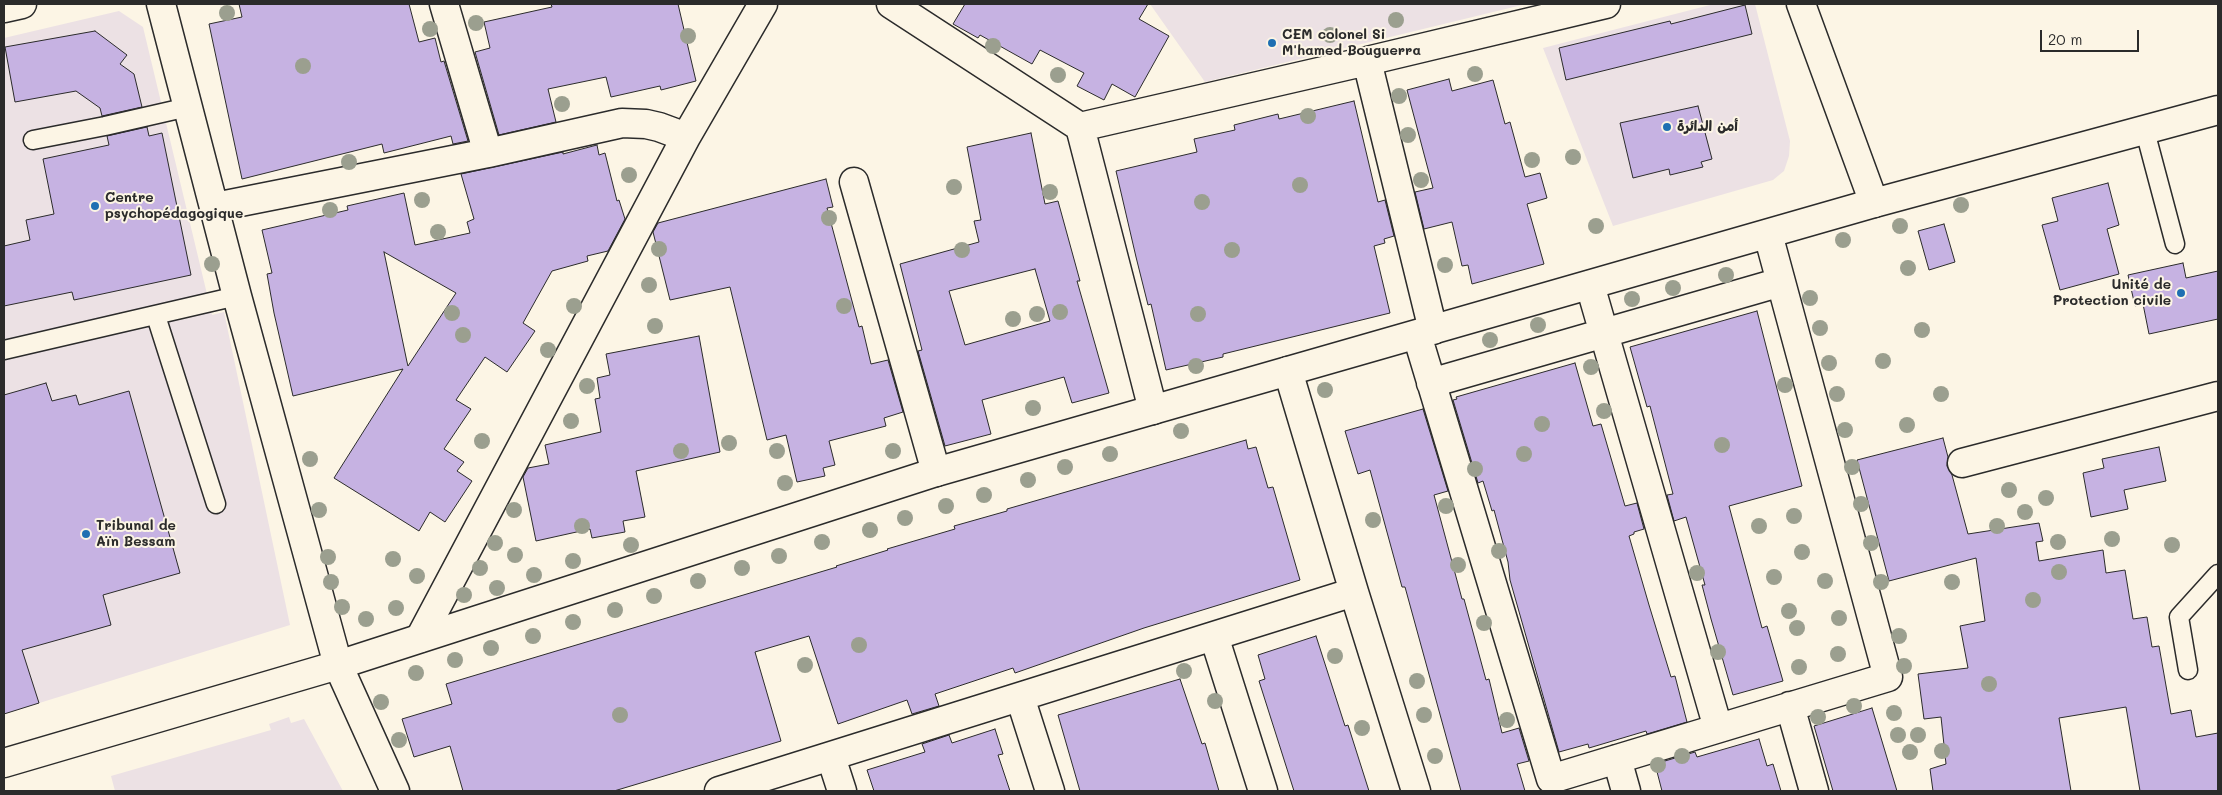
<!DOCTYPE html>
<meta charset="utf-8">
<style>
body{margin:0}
#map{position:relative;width:2222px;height:795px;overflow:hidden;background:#fcf5e5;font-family:Mali,sans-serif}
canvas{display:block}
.frame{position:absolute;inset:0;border:5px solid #2b2b2b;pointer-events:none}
.scale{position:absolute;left:2040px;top:30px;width:99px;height:22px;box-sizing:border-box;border:2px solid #2b2b2b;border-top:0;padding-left:6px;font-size:15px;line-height:18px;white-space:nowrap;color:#2b2b2b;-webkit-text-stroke:4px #fcf5e5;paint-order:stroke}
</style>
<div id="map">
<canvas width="2222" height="795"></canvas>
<div class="frame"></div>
<div class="scale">20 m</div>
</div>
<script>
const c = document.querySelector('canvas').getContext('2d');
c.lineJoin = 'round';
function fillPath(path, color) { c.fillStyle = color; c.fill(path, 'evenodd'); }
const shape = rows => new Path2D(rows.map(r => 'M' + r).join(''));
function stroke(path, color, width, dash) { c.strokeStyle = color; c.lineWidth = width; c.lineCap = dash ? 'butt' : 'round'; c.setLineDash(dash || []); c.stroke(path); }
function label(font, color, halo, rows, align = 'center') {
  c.font = font + ' Mali,"Playpen Sans Arabic",sans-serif'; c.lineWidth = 4; c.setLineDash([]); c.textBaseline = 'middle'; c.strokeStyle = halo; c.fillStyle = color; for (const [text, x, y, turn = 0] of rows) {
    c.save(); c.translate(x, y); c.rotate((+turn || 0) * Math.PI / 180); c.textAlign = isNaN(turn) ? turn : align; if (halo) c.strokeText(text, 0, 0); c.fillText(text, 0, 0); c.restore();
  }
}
fillPath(shape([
 [1150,4,1526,4,1205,82],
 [1714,4,1755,4,1790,141,1789,156,1784,171,1773,180,1613,226,1543,48],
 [119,11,143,27,212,315,224,312,290,625,4,714,4,38],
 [289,717,291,723,304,719,343,791,115,791,111,776,271,730,269,724]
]), '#ece1e4');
const building = shape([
 [239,4,409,4,419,42,435,38,441,62,444,61,468,141,453,144,451,136,384,153,382,144,242,179,209,24,242,17,239,4],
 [551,4,678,4,696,81,661,90,660,86,611,97,606,77,548,89,556,122,499,135,475,52,490,48,484,22,552,7,551,4],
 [965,4,1148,4,1139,19,1169,36,1135,97,1112,84,1104,100,1077,86,1084,73,1040,50,1032,64,980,35,978,38,953,24,965,4],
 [1745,5,1752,34,1566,80,1559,48,1670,21,1671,24,1745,5],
 [95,31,127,55,120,64,134,74,142,107,102,116,100,108,76,91,15,102,5,47,95,31],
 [1449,79,1452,91,1493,80,1505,124,1510,122,1525,177,1540,173,1547,198,1527,204,1544,264,1472,284,1468,265,1462,266,1452,222,1424,229,1415,192,1433,188,1407,90,1449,79],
 [1354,101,1378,202,1385,200,1394,236,1384,239,1385,243,1374,246,1390,313,1223,354,1223,357,1166,370,1151,304,1148,305,1136,257,1116,171,1197,152,1194,139,1235,130,1234,125,1278,114,1279,119,1354,101],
 [1698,106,1712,159,1701,162,1703,167,1670,175,1669,169,1633,178,1620,123,1698,106],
 [147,127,149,136,162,133,191,275,74,300,72,292,4,306,4,246,30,240,26,220,54,214,43,159,109,145,107,136,147,127],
 [1031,133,1045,204,1058,201,1080,281,1077,281,1109,393,1072,403,1064,377,982,400,991,434,945,446,918,351,922,350,900,264,979,242,974,221,981,220,967,147,1031,133],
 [1035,269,1050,321,965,345,949,291,1035,269],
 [597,145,599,155,605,153,617,201,619,200,625,219,608,251,587,256,588,261,552,271,523,323,535,331,507,372,485,357,456,400,471,409,444,449,464,462,457,471,472,481,445,522,430,512,419,531,334,478,403,369,293,396,274,313,267,274,272,273,262,230,348,210,347,206,404,193,415,245,470,233,467,222,474,219,461,174,563,152,563,154,597,145],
 [384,252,456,293,408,366,407,362,384,252],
 [826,179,833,207,827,208,859,327,862,326,871,364,888,360,903,412,884,418,886,426,829,441,835,465,823,468,825,476,797,482,786,435,767,440,730,287,670,300,653,232,658,223,826,179],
 [2108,183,2119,225,2107,229,2119,274,2060,290,2042,225,2058,221,2052,198,2108,183],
 [1944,224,1955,262,1929,270,1918,231,1944,224],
 [2183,263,2186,278,2218,271,2218,319,2149,334,2143,304,2135,306,2128,275,2183,263],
 [1757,311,1802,486,1729,506,1762,628,1767,626,1783,681,1733,695,1711,619,1702,585,1705,585,1686,517,1674,521,1667,495,1673,494,1650,406,1647,407,1630,347,1757,311],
 [699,336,720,452,636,471,645,517,623,521,625,532,592,538,590,529,536,541,523,477,528,468,549,464,545,445,601,432,595,399,600,398,597,378,610,375,606,354,699,336],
 [1575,363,1593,426,1601,424,1625,506,1637,503,1644,529,1634,532,1634,534,1629,536,1649,605,1671,677,1675,676,1687,722,1647,734,1646,731,1589,748,1588,744,1559,752,1510,580,1508,562,1494,510,1492,511,1483,481,1478,483,1453,400,1457,399,1456,397,1575,363],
 [46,383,52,401,76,395,79,405,129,391,180,573,103,595,111,625,22,650,39,703,4,714,4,395,46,383],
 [1423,409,1448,491,1434,495,1462,599,1464,599,1486,680,1489,679,1502,733,1519,728,1529,761,1517,764,1525,791,1461,791,1405,587,1402,587,1370,470,1358,474,1345,431,1423,409],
 [1943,438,1948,457,1947,466,1952,475,1968,534,2039,523,2043,541,2036,542,2039,561,2103,550,2106,573,2125,570,2133,619,2147,617,2152,647,2159,646,2171,714,2191,710,2196,737,2218,733,2218,791,2140,791,2126,707,2059,718,2071,791,1933,791,1930,769,1946,764,1941,717,1924,719,1918,674,1968,668,1960,626,1985,621,1976,558,1889,581,1857,460,1943,438],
 [1246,440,1248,449,1256,447,1268,488,1273,487,1300,580,1144,628,1015,673,1013,668,935,694,939,706,912,714,907,700,838,724,809,636,755,652,781,741,614,791,463,791,450,746,414,757,402,719,452,704,446,684,837,567,836,566,888,550,887,549,955,529,954,526,1007,511,1007,509,1246,440],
 [2159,447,2166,481,2124,490,2128,509,2091,517,2083,473,2104,468,2102,459,2159,447],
 [1316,636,1345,726,1348,725,1369,791,1294,791,1259,681,1265,679,1258,655,1316,636],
 [1180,679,1202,744,1205,743,1219,791,1080,791,1058,715,1180,679],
 [1872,708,1897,791,1833,791,1814,726,1872,708],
 [995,729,1003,754,998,755,1010,791,874,791,867,770,925,752,922,744,949,735,952,743,995,729],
 [1759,739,1767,766,1773,764,1781,791,1662,791,1655,764,1695,752,1697,757,1759,739]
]);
fillPath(building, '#c6b2e2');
stroke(building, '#2b2b2b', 1);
const lane = shape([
 [2145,131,2175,244],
 [33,140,105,126,188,107],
 [156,316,216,504],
 [4,350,237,296],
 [2188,670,2179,617,2218,574]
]);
const street = shape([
 [161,4,237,296,338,665,395,791],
 [444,4,488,153],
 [891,4,1080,127,1367,61,1606,4],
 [1801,4,1874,203],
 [4,8,22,4],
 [1367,61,1433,330],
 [1080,127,1153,410],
 [854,182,936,472],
 [215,207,488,153,622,123,646,124,659,127,686,137],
 [1590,285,1718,728],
 [1417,335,1551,779,1888,677,1768,234],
 [1288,371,1354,592,1416,791],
 [1431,383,1781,282],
 [1962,463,2218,396],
 [1214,636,1263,791],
 [420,638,686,137,763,4],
 [1020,697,1050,791],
 [1790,706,1814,791],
 [831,757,842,791],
 [1617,759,1626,791],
 [719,791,1354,592]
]);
const secondary = shape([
 [4,763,338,665,936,472,1874,203,2218,110]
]);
stroke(lane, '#2b2b2b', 21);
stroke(street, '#2b2b2b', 31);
stroke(secondary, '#2b2b2b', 31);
stroke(lane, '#fcf5e5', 18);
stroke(street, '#fcf5e5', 28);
stroke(secondary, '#fcf5e5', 28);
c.fillStyle = '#9b9f8f';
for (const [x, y] of [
 [227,13],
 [1396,20],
 [476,23],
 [430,29],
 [1330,35],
 [688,36],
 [993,46],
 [303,66],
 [1475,74],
 [1058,75],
 [1399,96],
 [562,104],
 [1308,116],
 [1408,135],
 [1573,157],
 [1532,160],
 [349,162],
 [629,175],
 [1421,180],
 [1300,185],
 [954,187],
 [1050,192],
 [422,200],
 [1202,202],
 [1961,205],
 [330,210],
 [829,218],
 [1596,226],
 [1900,226],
 [438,232],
 [1843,240],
 [659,249],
 [962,250],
 [1232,250],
 [212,264],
 [1445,265],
 [1908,268],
 [1726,275],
 [649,285],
 [1673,288],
 [1810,298],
 [1632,299],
 [574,306],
 [844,306],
 [1060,312],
 [452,313],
 [1037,314],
 [1198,314],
 [1013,319],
 [1538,325],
 [655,326],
 [1820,328],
 [1922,330],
 [463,335],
 [1490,340],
 [548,350],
 [1883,361],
 [1829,363],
 [1196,366],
 [1591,367],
 [1785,385],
 [587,386],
 [1325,390],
 [1837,394],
 [1941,394],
 [1033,408],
 [1604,411],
 [571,421],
 [1542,424],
 [1907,425],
 [1845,430],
 [1181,431],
 [482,441],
 [729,443],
 [1722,445],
 [681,451],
 [777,451],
 [893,451],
 [1110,454],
 [1524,454],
 [310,459],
 [1065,467],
 [1852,467],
 [1475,469],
 [1028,480],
 [785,483],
 [2009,490],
 [984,495],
 [2046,498],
 [1861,504],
 [946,506],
 [1446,506],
 [319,510],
 [514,510],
 [2025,512],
 [1794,516],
 [905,518],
 [1373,520],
 [582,526],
 [1759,526],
 [1997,526],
 [870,530],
 [2112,539],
 [822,542],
 [2058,542],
 [495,543],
 [1871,543],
 [631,545],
 [2172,545],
 [1499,551],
 [1802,552],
 [515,555],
 [779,556],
 [328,557],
 [393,559],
 [573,561],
 [1458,565],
 [480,568],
 [742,568],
 [2059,572],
 [1697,573],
 [534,575],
 [417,576],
 [1774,577],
 [698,581],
 [1825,581],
 [331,582],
 [1881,582],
 [1952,582],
 [497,588],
 [464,595],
 [654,596],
 [2033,600],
 [342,607],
 [396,608],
 [615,610],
 [1789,611],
 [1839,618],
 [366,619],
 [573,622],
 [1484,623],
 [1797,628],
 [533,636],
 [1899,636],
 [859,645],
 [491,648],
 [1718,652],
 [1838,654],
 [1335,656],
 [455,660],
 [805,665],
 [1904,666],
 [1799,667],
 [1184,671],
 [416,673],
 [1417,681],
 [1989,684],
 [1215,701],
 [381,702],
 [1854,706],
 [1894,713],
 [620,715],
 [1424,715],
 [1818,717],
 [1507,720],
 [1362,728],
 [1898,735],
 [1918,735],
 [399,740],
 [1942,751],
 [1910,752],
 [1435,756],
 [1682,756],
 [1658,765]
]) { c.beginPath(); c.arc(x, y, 8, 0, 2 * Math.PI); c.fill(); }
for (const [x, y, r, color] of [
 [1272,43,5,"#1f6fb2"],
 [1667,127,5,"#1f6fb2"],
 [95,206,5,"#1f6fb2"],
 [2181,293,5,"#1f6fb2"],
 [86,534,5,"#1f6fb2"]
]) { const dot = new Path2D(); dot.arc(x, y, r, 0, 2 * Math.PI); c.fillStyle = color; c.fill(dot); stroke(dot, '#fcf5e5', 2); }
label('bold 14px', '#2b2b2b', '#fcf5e5', [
 ["CEM colonel Si",1282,35],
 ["M'hamed Bouguerra",1282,51],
 ["أمن الدائرة",1677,127],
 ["Centre",105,198],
 ["psychopédagogique",105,214],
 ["Unité de",2171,285,"right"],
 ["Protection civile",2171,301,"right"],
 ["Tribunal de",96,526],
 ["Aïn Bessam",96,542]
], 'left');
</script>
